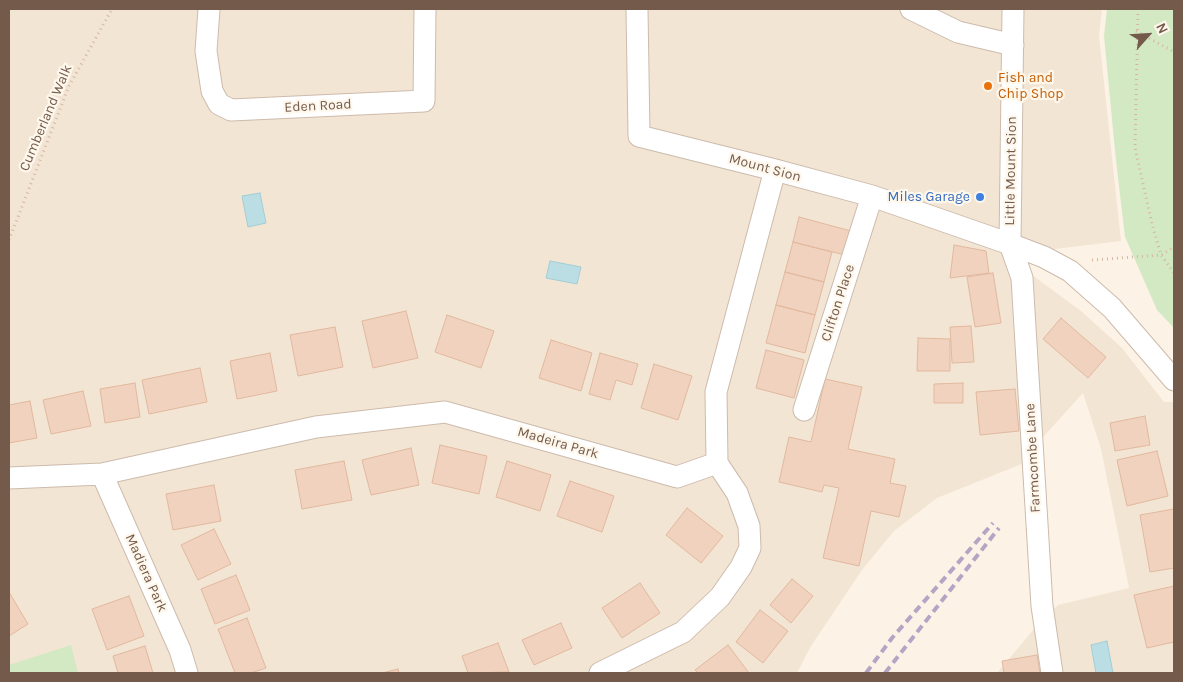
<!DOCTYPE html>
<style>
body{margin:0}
#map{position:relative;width:1183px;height:682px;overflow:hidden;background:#fcf3e6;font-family:Karla,sans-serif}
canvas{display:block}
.frame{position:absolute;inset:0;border:10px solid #745a4b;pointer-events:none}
.north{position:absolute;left:1123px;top:10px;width:50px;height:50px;-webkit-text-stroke:4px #fef7ec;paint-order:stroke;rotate:64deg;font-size:14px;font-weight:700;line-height:20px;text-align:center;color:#745a4b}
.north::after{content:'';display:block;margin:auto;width:18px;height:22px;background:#745a4b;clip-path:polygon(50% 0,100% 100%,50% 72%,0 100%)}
</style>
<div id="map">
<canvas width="1183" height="682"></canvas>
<div class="frame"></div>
<div class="north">N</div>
</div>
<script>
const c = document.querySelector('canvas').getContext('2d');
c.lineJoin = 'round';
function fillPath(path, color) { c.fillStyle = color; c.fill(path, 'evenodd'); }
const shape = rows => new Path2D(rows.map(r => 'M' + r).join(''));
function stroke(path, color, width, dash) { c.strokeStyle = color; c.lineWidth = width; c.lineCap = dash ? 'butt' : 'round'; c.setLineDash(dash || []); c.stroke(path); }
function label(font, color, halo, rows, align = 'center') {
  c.font = font + ' Karla,sans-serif'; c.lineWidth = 4.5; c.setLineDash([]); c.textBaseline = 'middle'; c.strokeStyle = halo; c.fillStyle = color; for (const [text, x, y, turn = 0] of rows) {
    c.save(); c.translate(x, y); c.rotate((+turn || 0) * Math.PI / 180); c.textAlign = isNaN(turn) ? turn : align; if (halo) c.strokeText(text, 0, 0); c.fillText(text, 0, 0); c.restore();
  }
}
fillPath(shape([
 [9,9,1102,9,1099,36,1121,241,1005,255,1081,311,1122,348,1164,402,1174,402,1174,673,997,673,1034,629,1058,605,1129,588,1101,449,1083,393,1044,436,1024,463,937,498,894,531,862,570,811,646,797,673,9,673]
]), '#f3e5d4');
fillPath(shape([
 [1107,9,1174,9,1174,328,1157,310,1125,237,1116,161,1104,36],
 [71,645,78,673,9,673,9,665]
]), '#d3e9c4');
const water = shape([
 [260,193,266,223,248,227,242,196,260,193],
 [550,261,581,267,577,284,546,278,550,261],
 [1107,641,1113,673,1096,673,1091,645,1107,641]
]);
fillPath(water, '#bbdee5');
stroke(water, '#a1ced6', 1);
const building = shape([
 [799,217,851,231,845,255,793,242,799,217],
 [793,242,832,252,824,282,785,272,793,242],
 [954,245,986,251,989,273,950,278,954,245],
 [785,272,824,282,815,315,776,305,785,272],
 [993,273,1001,323,975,327,967,277,993,273],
 [776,305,815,315,805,353,766,343,776,305],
 [406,311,418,358,373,368,362,321,406,311],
 [447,315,494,331,481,368,435,352,447,315],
 [1061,318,1106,357,1088,378,1043,339,1061,318],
 [971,326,974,362,952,363,950,327,971,326],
 [335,327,343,367,298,376,290,335,335,327],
 [918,338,950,339,950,371,917,371,918,338],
 [551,340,592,353,581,391,539,378,551,340],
 [766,350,804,360,794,398,756,388,766,350],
 [270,353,277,391,237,399,230,361,270,353],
 [600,353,638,364,632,385,616,380,610,400,589,394,600,353],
 [654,364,692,376,678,420,641,408,654,364],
 [200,368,207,402,149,414,142,380,200,368],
 [825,379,862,387,848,449,895,459,890,483,906,486,899,517,871,511,859,566,823,558,839,488,824,485,822,492,779,482,789,437,811,442,825,379],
 [135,383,140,417,105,423,100,389,135,383],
 [963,383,963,403,934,403,934,384,963,383],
 [1015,389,1019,431,980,435,976,392,1015,389],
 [83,391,91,426,51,434,43,400,83,391],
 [30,401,37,438,9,443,9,405,30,401],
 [1145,416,1150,445,1115,451,1110,423,1145,416],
 [440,445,487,456,479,494,432,483,440,445],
 [411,448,419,485,371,495,362,460,411,448],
 [1157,451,1168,496,1127,506,1117,460,1157,451],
 [344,461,352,500,302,509,295,470,344,461],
 [507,461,551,475,540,511,496,497,507,461],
 [570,481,614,496,602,532,557,516,570,481],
 [214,485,221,521,173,530,166,494,214,485],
 [687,508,723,536,701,563,666,535,687,508],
 [1174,509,1174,568,1150,572,1140,515,1174,509],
 [214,529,231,564,198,580,181,545,214,529],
 [236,575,250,610,215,624,201,589,236,575],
 [792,579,813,596,791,623,770,605,792,579],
 [640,583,660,613,622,638,602,608,640,583],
 [1174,586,1174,642,1147,648,1134,595,1174,586],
 [9,592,28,624,9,636,9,592],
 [129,596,144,636,107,650,92,609,129,596],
 [760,610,788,631,763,663,736,642,760,610],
 [247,618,266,668,251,673,235,673,218,629,247,618],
 [561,623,572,648,534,665,522,640,561,623],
 [498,643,509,672,468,673,462,656,498,643],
 [728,645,749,673,698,673,695,670,728,645],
 [145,646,153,673,118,673,113,656,145,646],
 [1037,655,1040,673,1004,673,1002,661,1037,655],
 [398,669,399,673,382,673,398,669]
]);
fillPath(building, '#f0d2be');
stroke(building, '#e2b99f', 1);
const street = shape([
 [209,9,206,51,212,91,219,104,231,110,424,101,425,9],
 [637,9,639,136,775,170,872,196,1010,244,1044,257,1070,271,1112,308,1174,380],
 [911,9,958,32,1013,45],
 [1013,9,1010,244,1022,278,1042,606,1052,673],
 [804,410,872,196],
 [102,474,180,650,187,673],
 [9,478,102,474,316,427,445,412,677,477,717,463,716,392,775,170],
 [600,673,683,632,720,597,741,567,750,548,749,526,737,493,717,463]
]);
stroke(street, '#cdbbac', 23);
stroke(shape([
 [1138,9,1135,148,1152,224,1161,255,1174,273],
 [1136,31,1174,52],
 [9,240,69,86,112,9],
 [1092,260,1161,255,1174,247]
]), '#d5b6a1', 3, [1, 4]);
stroke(street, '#fff', 21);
stroke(shape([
 [866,673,892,638,993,523],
 [885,673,999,528]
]), '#b6a4c5', 4, [8, 5]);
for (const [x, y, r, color] of [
 [988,86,5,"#e8710a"],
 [980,197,5,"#3f7fe0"]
]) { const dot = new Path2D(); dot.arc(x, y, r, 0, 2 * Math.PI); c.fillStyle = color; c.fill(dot); stroke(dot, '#fef7ec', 2); }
label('14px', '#c56008', '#fef7ec', [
 ["Fish and",998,78],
 ["Chip Shop",998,94]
], 'left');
label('14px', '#745a4b', '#fef7ec', [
 ["Eden Road",318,106,-3],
 ["Cumberland Walk",46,118,-67],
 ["Mount Sion",765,168,15],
 ["Little Mount Sion",1011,171,-89],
 ["Clifton Place",838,303,-72],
 ["Madeira Park",558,443,16],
 ["Farmcombe Lane",1033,458,-93],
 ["Madiera Park",146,573,66]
]);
label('14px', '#366cbe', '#fef7ec', [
 ["Miles Garage",970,197]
], 'right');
</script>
